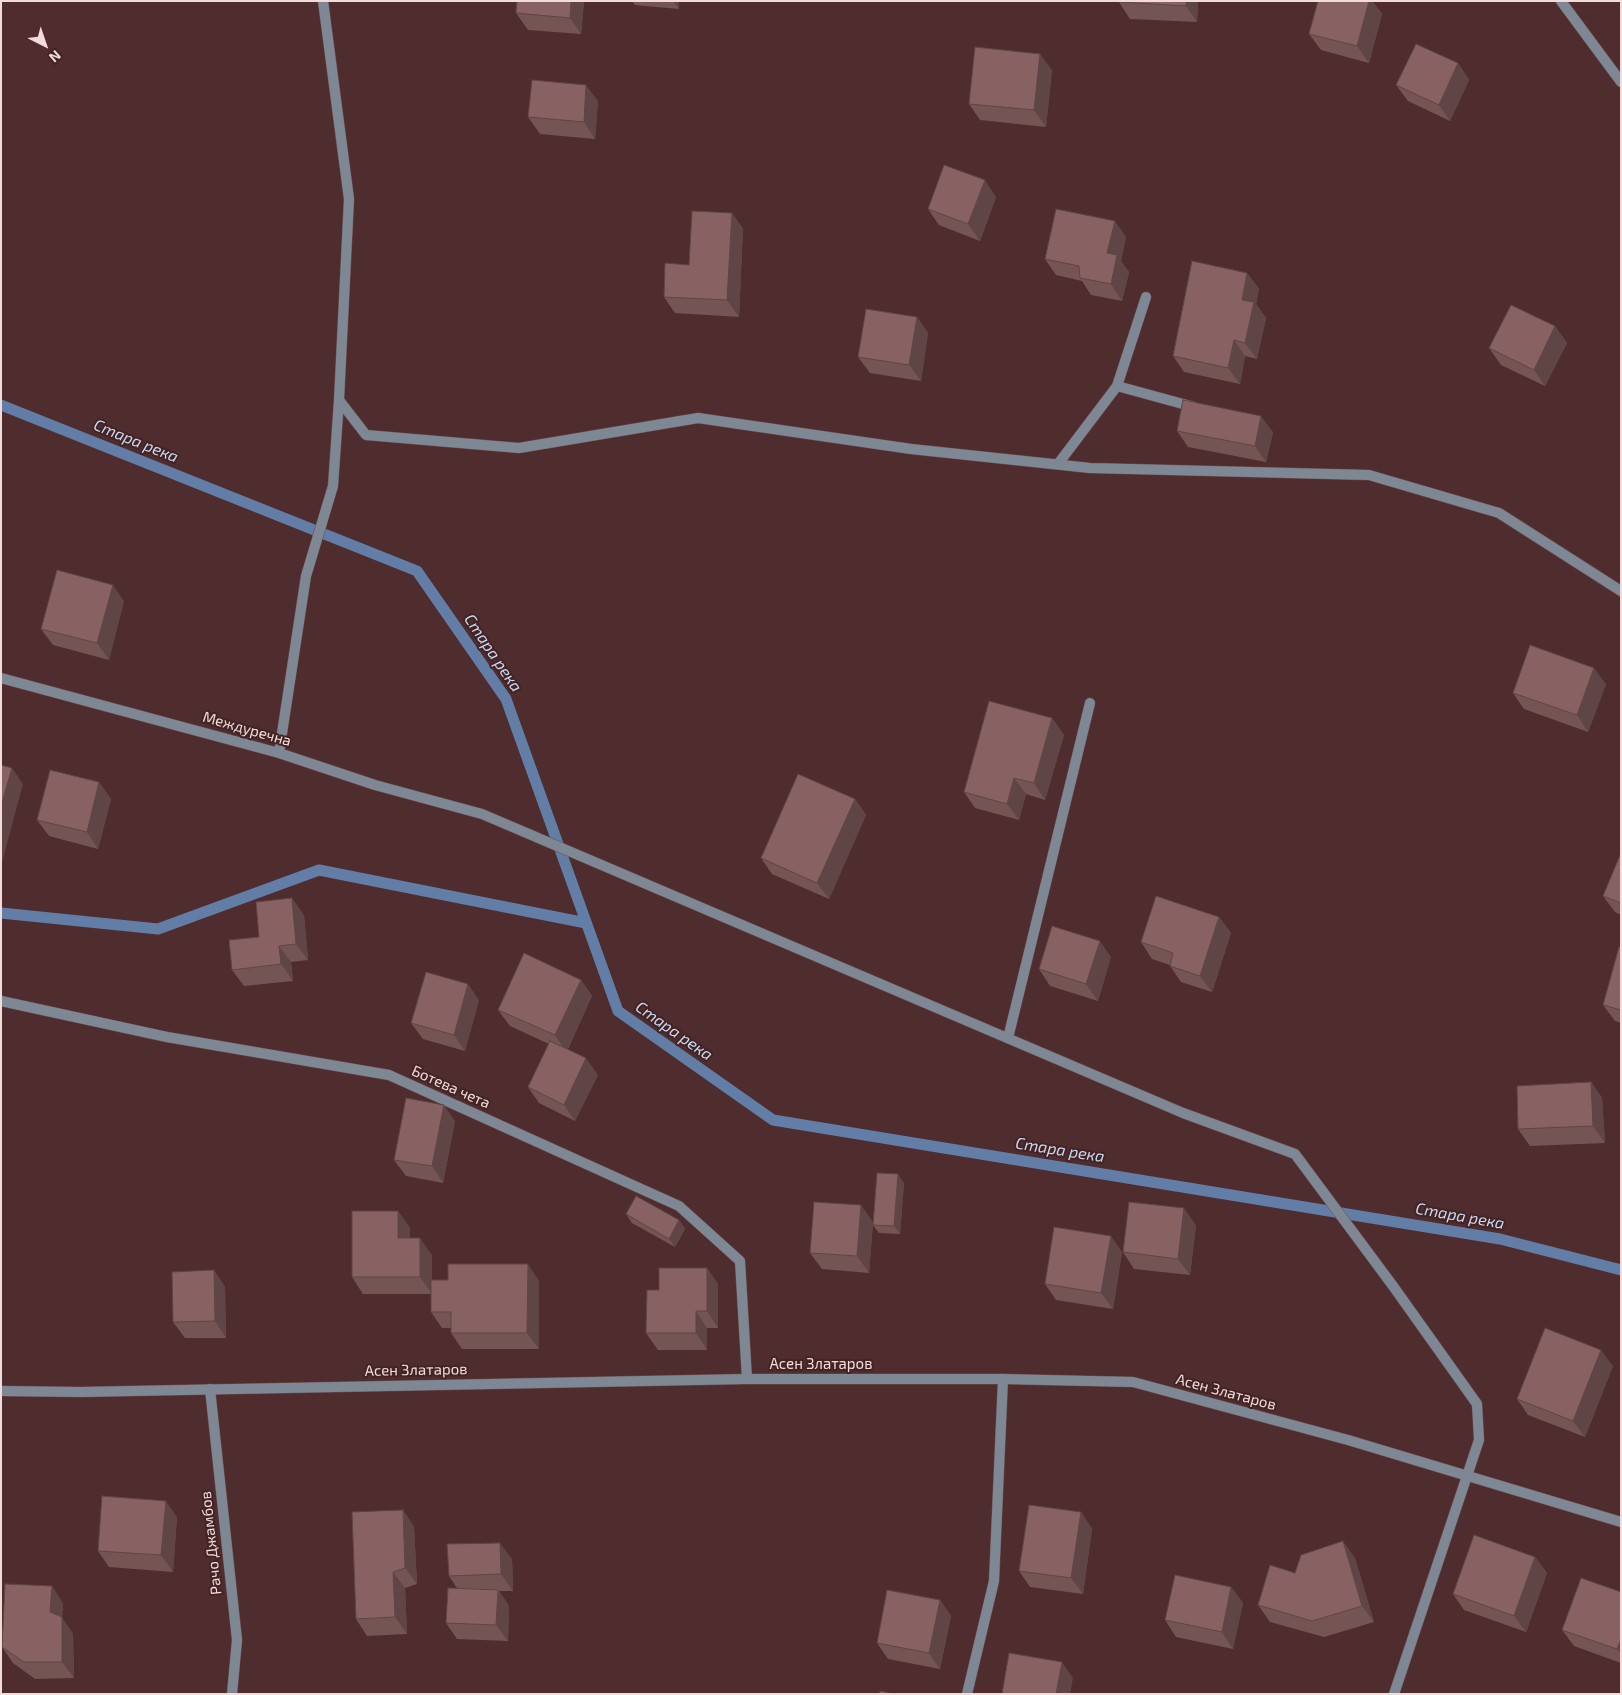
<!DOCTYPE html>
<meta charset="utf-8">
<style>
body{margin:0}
#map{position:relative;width:1622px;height:1695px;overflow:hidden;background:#4f2d2e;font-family:"Exo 2",sans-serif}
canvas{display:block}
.frame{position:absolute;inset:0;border:2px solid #f2dcdb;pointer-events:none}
.north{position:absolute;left:20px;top:20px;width:50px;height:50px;-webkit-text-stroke:4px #432324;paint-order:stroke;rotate:139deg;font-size:14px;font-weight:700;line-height:20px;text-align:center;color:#f2dcdb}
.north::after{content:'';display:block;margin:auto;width:18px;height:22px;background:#f2dcdb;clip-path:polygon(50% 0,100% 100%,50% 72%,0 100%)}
</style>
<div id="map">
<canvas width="1622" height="1695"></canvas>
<div class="frame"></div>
<div class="north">N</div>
</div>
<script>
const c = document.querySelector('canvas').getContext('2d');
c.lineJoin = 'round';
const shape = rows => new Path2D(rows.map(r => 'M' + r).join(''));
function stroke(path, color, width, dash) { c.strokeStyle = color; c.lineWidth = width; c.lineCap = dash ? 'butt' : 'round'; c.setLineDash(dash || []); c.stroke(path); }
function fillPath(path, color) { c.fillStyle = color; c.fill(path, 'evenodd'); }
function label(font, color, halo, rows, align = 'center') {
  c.font = font + ' "Exo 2",sans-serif'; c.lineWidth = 4; c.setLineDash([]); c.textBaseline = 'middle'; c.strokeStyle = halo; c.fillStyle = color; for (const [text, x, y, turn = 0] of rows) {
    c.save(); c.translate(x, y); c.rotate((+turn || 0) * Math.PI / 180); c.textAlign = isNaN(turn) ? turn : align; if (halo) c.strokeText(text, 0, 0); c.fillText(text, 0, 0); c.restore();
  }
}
stroke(shape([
 [1,405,417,571,506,699,618,1011,773,1120,1500,1239,1621,1270],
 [1,913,158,929,319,870,586,923]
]), '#627ea7', 11);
const service = shape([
 [1117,386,1194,407],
 [1058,464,1117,386,1146,297],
 [1008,1038,1090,703]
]);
const minor = shape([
 [1561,1,1621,82],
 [339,400,366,435,519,448,698,418,911,449,1090,468,1369,475,1499,513,1621,591],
 [1,678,279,753,375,785,482,814,1183,1113,1295,1154,1393,1286,1477,1404,1479,1440,1394,1694],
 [279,753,306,576,333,486,339,400,349,199,323,1],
 [1,1001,167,1037,389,1075,679,1206,740,1261,747,1379],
 [210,1389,237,1640,232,1694],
 [967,1694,994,1581,1003,1379]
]);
const tertiary = shape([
 [1,1391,80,1392,747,1379,1003,1379,1133,1382,1348,1440,1621,1522]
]);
stroke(service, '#6c4c4d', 11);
stroke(minor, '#6c4c4d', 11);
stroke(tertiary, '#6c4c4d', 11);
stroke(service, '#7e8794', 10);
stroke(minor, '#7e8794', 10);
stroke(tertiary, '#7e8794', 10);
fillPath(shape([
 [517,1,584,1,581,34,528,30,516,13],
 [632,1,679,1,679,9,635,5],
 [1198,1,1197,22,1130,19,1119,2],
 [1318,1,1372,1,1382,14,1369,63,1321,50,1309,34],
 [1458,63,1469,80,1450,121,1408,101,1396,85],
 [1052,70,1046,127,980,120,969,104],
 [598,101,595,139,540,134,528,117],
 [996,197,980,241,939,225,928,209],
 [732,213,743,229,739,317,675,313,664,297],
 [1126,237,1121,261,1129,272,1122,301,1091,295,1082,281,1056,275,1045,259],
 [1247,273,1259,289,1256,304,1266,318,1257,359,1245,356,1240,384,1184,372,1173,356],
 [917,317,928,333,921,381,870,373,858,357],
 [1555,326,1567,343,1545,386,1501,365,1489,348],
 [1177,431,1273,432,1266,462,1188,447],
 [124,601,109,660,53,645,41,629],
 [1606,684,1588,732,1524,709,1513,693],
 [1052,718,1064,735,1045,800,1026,794,1019,820,975,808,964,792],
 [99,782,111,799,98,849,49,836,37,820],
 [855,799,866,815,829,899,772,874,761,858],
 [1621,853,1621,915,1615,912,1603,896],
 [304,915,308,960,291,962,293,981,244,986,232,970,259,937],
 [1219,917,1231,933,1212,992,1181,982,1170,966,1170,965,1152,959,1141,942],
 [1621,947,1621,1023,1615,1021,1603,1005],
 [1111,957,1098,1001,1050,986,1039,969],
 [581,980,592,996,568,1049,598,1075,575,1121,539,1103,528,1087,549,1044,510,1026,498,1010],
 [479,1000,465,1051,423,1039,411,1023],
 [1591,1082,1602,1098,1605,1143,1530,1146,1518,1129],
 [455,1121,443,1183,406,1176,394,1160],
 [904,1183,900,1234,879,1233,873,1225],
 [398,1211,410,1228,410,1238,432,1255,432,1280,539,1281,539,1349,462,1349,451,1333,451,1328,442,1328,431,1312,431,1294,363,1294,352,1277],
 [626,1214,679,1220,685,1229,675,1247,632,1223],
 [873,1222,869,1273,822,1269,810,1253],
 [1196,1225,1190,1275,1134,1269,1123,1252],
 [1122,1252,1113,1309,1056,1300,1045,1284],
 [707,1268,718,1284,718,1328,707,1328,707,1350,658,1350,646,1333,659,1290],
 [214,1270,225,1287,226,1338,185,1338,173,1322],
 [1613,1366,1585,1437,1528,1415,1517,1399],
 [403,1510,414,1527,417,1584,405,1588,407,1634,367,1636,356,1619],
 [1081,1512,1092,1529,1083,1594,1030,1587,1019,1571],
 [177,1517,173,1572,109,1567,98,1551],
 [1535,1557,1547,1573,1526,1632,1464,1610,1453,1594],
 [1355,1558,1374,1622,1324,1637,1270,1622,1258,1605,1295,1573],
 [512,1559,513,1591,499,1591,509,1606,508,1641,457,1639,446,1623,457,1588,449,1576],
 [1231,1587,1243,1603,1233,1649,1176,1637,1165,1620],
 [1621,1592,1621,1663,1574,1646,1562,1630],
 [940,1600,951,1616,940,1669,888,1659,877,1643],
 [63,1603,62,1618,73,1634,74,1678,35,1679,13,1663,2,1647]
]), '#755454');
fillPath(shape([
 [571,1,584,1,581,34,570,18],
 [673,1,679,1,679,9],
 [1186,1,1198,1,1197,22,1186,6],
 [1369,1,1372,1,1382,14,1369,63,1357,46],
 [1040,54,1052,70,1046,127,1034,110],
 [1458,63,1469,80,1450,121,1439,105],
 [586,85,598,101,595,139,584,122],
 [985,180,996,197,980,241,968,224],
 [732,213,743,229,739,317,727,300],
 [1115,221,1126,237,1121,261,1129,272,1122,301,1111,284,1107,253],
 [1247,273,1259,289,1256,304,1266,318,1257,359,1245,343,1242,300],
 [917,317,928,333,921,381,909,365],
 [1555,326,1567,343,1545,386,1534,370],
 [1234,340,1245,356,1240,384,1228,368],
 [1261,416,1273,432,1266,462,1255,446],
 [113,585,124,601,109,660,97,643],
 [1594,668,1606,684,1588,732,1577,715],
 [1052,718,1064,735,1045,800,1034,783],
 [12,768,23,784,1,866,1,806],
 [1014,778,1026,794,1019,820,1007,804],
 [99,782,111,799,98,849,87,832],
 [855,799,866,815,829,899,817,883],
 [292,898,304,915,308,960,296,944],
 [1219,917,1231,933,1212,992,1200,976],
 [1100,941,1111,957,1098,1001,1086,984],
 [279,946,291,962,293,981,281,964],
 [581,980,592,996,566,1052,555,1035],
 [468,984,479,1000,465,1051,454,1035],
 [586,1058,598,1075,575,1121,564,1105],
 [1591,1082,1602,1098,1605,1143,1593,1126],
 [444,1105,455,1121,443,1183,432,1166],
 [898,1174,904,1183,900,1234,894,1226],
 [861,1205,873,1222,869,1273,857,1256],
 [1184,1208,1196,1225,1190,1275,1178,1259],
 [398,1211,410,1228,410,1255,398,1238],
 [679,1220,685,1229,675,1247,669,1239],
 [1111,1236,1122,1252,1113,1309,1101,1293],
 [420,1238,432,1255,432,1294,420,1277],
 [528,1264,539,1281,539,1349,527,1333],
 [707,1268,718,1284,718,1328,707,1311],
 [214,1270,225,1287,226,1338,215,1321],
 [696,1311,707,1328,707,1350,696,1333],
 [1601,1350,1613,1366,1585,1437,1573,1421],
 [166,1501,177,1517,173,1572,161,1555],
 [403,1510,414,1527,417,1584,405,1568],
 [1081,1512,1092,1529,1083,1594,1071,1578],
 [1343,1541,1355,1558,1374,1622,1362,1606],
 [500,1543,512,1559,513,1591,501,1574],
 [1535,1557,1547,1573,1526,1632,1514,1616],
 [393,1572,405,1588,407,1634,395,1617],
 [52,1586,63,1603,62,1618,73,1634,74,1678,62,1662,50,1612],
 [1231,1587,1243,1603,1233,1649,1222,1632],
 [498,1590,509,1606,508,1641,496,1625],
 [940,1600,951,1616,940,1669,929,1653],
 [1621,1639,1621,1654,1617,1649],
 [1062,1662,1073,1678,1070,1694,1056,1694]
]), '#5f4545');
const building = shape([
 [517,1,571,1,570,18,516,13,517,1],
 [1119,1,1186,1,1186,6,1119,2,1119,1],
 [1318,1,1369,1,1357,46,1309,34,1318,1],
 [1416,44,1458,63,1439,105,1396,85,1416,44],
 [975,47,1040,54,1034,110,969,104,975,47],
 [532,80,586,85,584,122,528,117,532,80],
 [944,165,985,180,968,224,928,209,944,165],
 [1056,209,1115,221,1107,253,1117,255,1111,284,1080,278,1079,266,1045,259,1056,209],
 [692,211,732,213,727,300,664,297,665,263,689,265,692,211],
 [1192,261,1247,273,1242,300,1254,302,1245,343,1234,340,1228,368,1173,356,1192,261],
 [1511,305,1555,326,1534,370,1489,348,1511,305],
 [866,309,917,317,909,365,858,357,866,309],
 [1183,400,1261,416,1255,446,1177,431,1183,400],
 [57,570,113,585,97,643,41,629,57,570],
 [1530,645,1594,668,1577,715,1513,693,1530,645],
 [989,701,1052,718,1034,783,1014,778,1007,804,964,792,989,701],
 [1,765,12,768,1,806,1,765],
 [50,770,99,782,87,832,37,820,50,770],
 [798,774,855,799,817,883,761,858,798,774],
 [1621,853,1621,903,1603,896,1621,853],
 [1156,896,1219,917,1200,976,1170,966,1173,953,1141,942,1156,896],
 [292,898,296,944,279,946,281,964,232,970,229,940,259,937,256,902,292,898],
 [1052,926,1100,941,1086,984,1039,969,1052,926],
 [1619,947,1621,947,1621,1010,1603,1005,1619,947],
 [524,953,581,980,555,1035,498,1010,524,953],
 [426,972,468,984,454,1035,411,1023,426,972],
 [550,1041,586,1058,564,1105,528,1087,550,1041],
 [1591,1082,1593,1126,1518,1129,1517,1086,1591,1082],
 [406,1098,444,1105,432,1166,394,1160,406,1098],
 [877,1173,898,1174,894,1226,873,1225,877,1173],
 [636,1196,679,1220,669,1239,626,1214,636,1196],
 [814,1202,861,1205,857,1256,810,1253,814,1202],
 [1129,1202,1184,1208,1178,1259,1123,1252,1129,1202],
 [352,1211,398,1211,398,1238,420,1238,420,1277,352,1277,352,1211],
 [1054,1227,1111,1236,1101,1293,1045,1284,1054,1227],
 [448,1264,528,1264,527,1333,451,1333,451,1312,431,1312,431,1280,448,1280,448,1264],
 [659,1268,707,1268,707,1311,696,1311,696,1333,646,1333,647,1290,659,1290,659,1268],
 [214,1270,215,1321,173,1322,172,1272,214,1270],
 [1545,1328,1601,1350,1573,1421,1517,1399,1545,1328],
 [102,1496,166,1501,161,1555,98,1551,102,1496],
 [1029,1505,1081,1512,1071,1578,1019,1571,1029,1505],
 [403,1510,405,1568,393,1572,395,1617,356,1619,352,1512,403,1510],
 [1474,1535,1535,1557,1514,1616,1453,1594,1474,1535],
 [1343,1541,1362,1606,1312,1621,1258,1605,1270,1565,1295,1573,1301,1555,1343,1541],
 [500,1543,501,1574,449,1576,447,1544,500,1543],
 [1175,1575,1231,1587,1222,1632,1165,1620,1175,1575],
 [1581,1578,1621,1592,1621,1639,1617,1649,1562,1630,1581,1578],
 [5,1584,52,1586,50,1612,62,1617,62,1662,24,1662,2,1647,5,1584],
 [448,1588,498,1590,496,1625,446,1623,448,1588],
 [887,1590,940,1600,929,1653,877,1643,887,1590],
 [1009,1653,1062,1662,1056,1694,1002,1694,1009,1653],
 [880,1691,893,1694,880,1694,880,1691]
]);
fillPath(building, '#886262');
stroke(building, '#5f4545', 1);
label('15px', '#f2dcdb', '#432324', [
 ["Междуречна",247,729,16],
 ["Ботева чета",451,1087,24],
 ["Асен Златаров",821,1364],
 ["Асен Златаров",416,1370,-1],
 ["Асен Златаров",1226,1392,15],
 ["Рачо Джамбов",211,1543,-96]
]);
label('italic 16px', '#c9daf4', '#432324', [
 ["Стара река",136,441,22],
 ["Стара река",493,653,56],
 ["Стара река",674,1031,35],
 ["Стара река",1060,1150,9],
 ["Стара река",1460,1216,10]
]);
</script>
